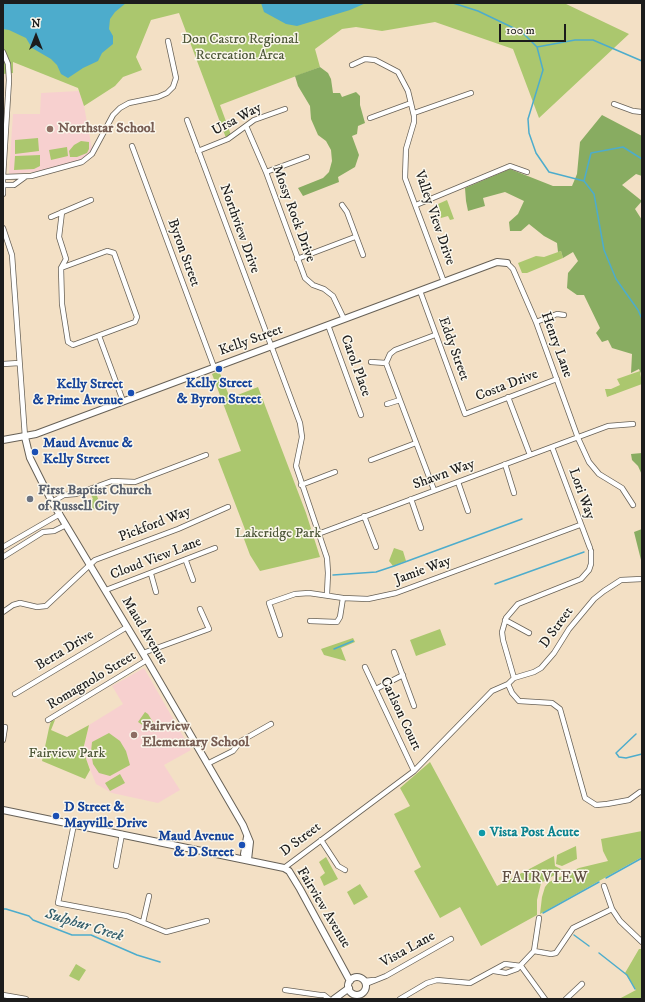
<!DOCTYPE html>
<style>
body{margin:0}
#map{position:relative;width:645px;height:1002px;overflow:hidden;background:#f3e0c5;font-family:"IM FELL DW Pica",serif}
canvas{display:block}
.frame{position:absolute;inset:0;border:4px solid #1c1c1c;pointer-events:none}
.north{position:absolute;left:16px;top:16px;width:40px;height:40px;-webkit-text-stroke:3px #fbf7ec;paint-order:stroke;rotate:0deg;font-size:11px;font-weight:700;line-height:16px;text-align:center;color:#1c1c1c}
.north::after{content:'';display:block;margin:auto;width:14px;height:18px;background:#1c1c1c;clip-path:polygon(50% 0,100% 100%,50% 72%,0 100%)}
.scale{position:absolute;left:499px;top:24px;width:67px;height:18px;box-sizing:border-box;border:2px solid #1c1c1c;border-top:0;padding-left:5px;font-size:12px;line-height:14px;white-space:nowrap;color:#1c1c1c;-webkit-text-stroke:3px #fbf7ec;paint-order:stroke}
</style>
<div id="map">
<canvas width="645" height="1002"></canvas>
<div class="frame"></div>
<div class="north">N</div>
<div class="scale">100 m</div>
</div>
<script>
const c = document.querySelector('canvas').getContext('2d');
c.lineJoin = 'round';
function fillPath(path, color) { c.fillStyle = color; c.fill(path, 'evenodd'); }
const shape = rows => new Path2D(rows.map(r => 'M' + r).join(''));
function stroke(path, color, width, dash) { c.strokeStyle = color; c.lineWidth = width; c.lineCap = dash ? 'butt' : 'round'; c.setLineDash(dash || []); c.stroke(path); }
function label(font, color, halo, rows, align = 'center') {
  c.font = font + ' "IM FELL DW Pica",serif'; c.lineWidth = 3; c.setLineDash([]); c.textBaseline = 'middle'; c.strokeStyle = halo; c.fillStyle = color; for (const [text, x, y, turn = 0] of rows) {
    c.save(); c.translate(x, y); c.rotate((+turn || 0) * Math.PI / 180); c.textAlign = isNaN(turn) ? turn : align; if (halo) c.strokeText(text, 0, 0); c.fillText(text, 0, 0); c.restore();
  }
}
fillPath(shape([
 [79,91,84,106,92,149,82,160,34,172,9,174,13,114,40,114,41,93],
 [144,668,191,750,164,765,180,790,158,803,112,793,96,784,83,751,89,725,123,704,112,686]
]), '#f7d0cf');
fillPath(shape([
 [3,3,564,3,629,34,539,118,513,49,435,22,382,31,356,27,342,29,315,49,320,67,220,105,231,135,226,138,179,13,151,20,136,57,142,70,123,77,115,86,84,106,78,88,13,62,13,73,3,74],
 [38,138,39,151,15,154,15,140],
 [81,141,89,142,89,149,87,153,77,157,70,157,69,151,74,145],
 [67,147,68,156,51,160,49,150],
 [40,155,40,166,34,169,14,170,15,156],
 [447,200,454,219,450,220,448,216,441,218,439,213,437,213,440,210,438,204],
 [561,251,563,258,527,273,522,273,518,263,536,256,544,257],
 [219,371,230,398,258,387,306,513,320,557,260,571,250,555,244,539,246,532,218,459,241,451,212,374],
 [640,371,642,384,607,397,605,389,611,389,620,385,617,379],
 [96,493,101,507,88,511,84,502,93,499,91,495],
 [394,548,403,551,406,561,393,566,389,561],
 [440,629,446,645,416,656,410,640],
 [353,638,355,642,341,648,346,661,324,655,321,649],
 [145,712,148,714,156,727,153,732,138,722],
 [55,720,51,730,67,737,89,725,83,750,90,770,85,779,42,761,49,728,51,721],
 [109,733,120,741,126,751,130,765,110,776,99,773,93,764,91,752,92,742],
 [430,762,497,886,554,856,555,866,563,870,541,883,537,900,537,915,481,946,460,907,440,918,414,871,421,867,394,814,410,806,400,788],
 [120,774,125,783,110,791,105,783],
 [642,831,642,857,540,914,542,897,545,887,549,882,579,868,608,861,603,851,601,839],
 [576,846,577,859,562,866,556,864,557,855],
 [326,857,338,879,324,886,320,877,325,873,319,862],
 [360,884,368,897,354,905,347,892],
 [639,949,642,949,642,999,619,999,636,990,625,973],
 [76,964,86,970,79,981,69,976]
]), '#abc76e');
fillPath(shape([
 [320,67,328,73,331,79,333,93,340,93,342,97,356,92,360,96,360,105,365,123,358,126,357,134,352,136,359,155,355,167,338,177,339,182,303,196,298,188,323,178,329,172,332,161,331,150,326,141,318,135,311,119,310,106,298,86,295,76],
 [602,115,642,136,642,176,636,174,622,185,642,201,635,209,642,220,642,376,639,369,631,373,632,354,612,348,608,340,602,342,596,333,600,328,584,295,577,295,567,288,568,273,578,261,573,252,563,258,561,251,558,252,557,243,544,236,529,224,521,231,510,231,509,222,518,214,524,201,505,192,483,198,485,206,468,211,466,201,465,188,510,169,553,186,572,186,577,174,580,142],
 [642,453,642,475,638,466,632,460,631,454],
 [642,529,642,564,634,532]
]), '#88ac61');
fillPath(shape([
 [3,3,126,3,115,12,110,19,109,29,113,36,113,44,102,53,98,61,83,68,68,78,61,74,57,65,51,59,32,48,26,38,9,30,3,29],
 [261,3,366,3,350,10,297,26,286,24,264,12]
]), '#4daccc');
stroke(shape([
 [453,3,478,11,522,32,537,47,543,70,528,119,529,133,536,153,549,172,584,181,594,194,604,250,616,279,638,310,642,319],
 [537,47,575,40,593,40,642,61],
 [584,181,591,153,623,147,642,159],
 [333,575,376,572,394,566,522,519],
 [495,584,584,552],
 [334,649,353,641],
 [636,734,616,753,619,757,626,758,642,754],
 [606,878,642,858],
 [3,909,6,909,29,916,33,920,72,935,91,935,137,955,160,962],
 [543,913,599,882],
 [574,935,589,946],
 [599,953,627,975,635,989]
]), '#4daccc', 1.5);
const street = shape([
 [3,52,8,64,9,80,3,177],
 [352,65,365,59,375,60,398,72,408,91,414,116,414,122,406,149,405,178,444,282],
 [614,104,633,111,642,112],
 [414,113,471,93],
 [370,118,411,103],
 [187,120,300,423,302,437,296,466,327,558,328,573,327,594],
 [246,126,266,172,305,278,313,285,324,289,333,296,344,319],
 [132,146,214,367],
 [198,151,228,139,254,120,285,109],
 [266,172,307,157],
 [3,177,31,176,82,162,92,154,113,115,120,108,129,103,158,97,167,93,173,87,176,78,168,41],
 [3,177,3,194],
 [3,185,14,185,25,177],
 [342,205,347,212,363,255],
 [416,205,510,166,527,172],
 [51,217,91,200],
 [3,228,12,255,25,437],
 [297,259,355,237],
 [507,263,513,269,536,322,578,438,589,462,599,474,622,488,633,505],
 [61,268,107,251,114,253,137,317,135,322,73,345,68,342,62,304,61,268,66,259,59,237,62,212],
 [420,291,465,414,557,379],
 [536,322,557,314,564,315],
 [328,325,361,415],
 [99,336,123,401],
 [371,362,386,363],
 [386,363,434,490],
 [386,363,390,354,395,350,435,335],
 [3,364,19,363],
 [508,397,530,455],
 [387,404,400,400],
 [552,447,590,548],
 [371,460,416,443],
 [505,464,514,493],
 [458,482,468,511],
 [301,485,335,472],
 [411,499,421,528],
 [52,502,64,495,76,494,112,481,135,482,206,455],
 [364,516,376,547],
 [318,534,608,426,633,424],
 [3,547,60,514],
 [3,557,43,532,54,531,66,525],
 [186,561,193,580],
 [151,574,156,592],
 [106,590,215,548],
 [3,612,13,605,20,603,37,607,46,606,95,560,178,529,228,507],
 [505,620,529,633],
 [310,621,337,622,340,617,343,598],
 [280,635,269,603,295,594,309,593,343,598,368,599,396,593,580,525],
 [394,652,414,706],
 [143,653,209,629,200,609],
 [365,667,414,771],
 [514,678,503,640,502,632,506,618,518,604,581,579,589,570,591,564,591,551],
 [508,684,512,693,519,701,552,703,560,709,585,798,596,805,607,804,629,800,640,792],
 [376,689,403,675],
 [15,694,127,627],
 [48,720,147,660],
 [3,740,5,727],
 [207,764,233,751,241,741,271,724],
 [74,824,58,903,127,916,166,932,207,921],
 [321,840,338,866,345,870],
 [116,866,122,834],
 [284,868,414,771,492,691,508,684,514,678,534,672,541,668,554,653,569,629,594,599,604,591,621,580,642,579],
 [604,886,612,909,620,921,642,942],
 [143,922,149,896],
 [534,951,551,954,556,953,573,928,612,909],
 [521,966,545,999],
 [494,971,506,973,517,969,534,951,539,918],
 [364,981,374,980],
 [366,984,386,976,451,939],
 [285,990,320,995,324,995,329,999],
 [3,995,26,999],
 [400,999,427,983,437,980,470,983,505,964,521,966],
 [566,999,582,984]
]);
const secondary = shape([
 [25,437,30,458,52,502,147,660,243,825,250,842,248,860],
 [3,440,36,434,497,262,507,263],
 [3,810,284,868,289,871,300,889,350,981],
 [247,837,244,854,248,860],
 '348 986a9 9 0 1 1 18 0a9 9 0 1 1-18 0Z',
 [334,999,349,988]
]);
stroke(street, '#676157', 6);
stroke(secondary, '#676157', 8);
stroke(street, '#fff', 4.5);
stroke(secondary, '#fff', 6);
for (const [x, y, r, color] of [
 [50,129,4,"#8d6e63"],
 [219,369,4,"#1a4fb4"],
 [131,393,4,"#1a4fb4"],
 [35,452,4,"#1a4fb4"],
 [30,499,4,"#6b7280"],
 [134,735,4,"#8d6e63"],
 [56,816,4,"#1a4fb4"],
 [482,833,4,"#0f9aa8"],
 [242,845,4,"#1a4fb4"]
]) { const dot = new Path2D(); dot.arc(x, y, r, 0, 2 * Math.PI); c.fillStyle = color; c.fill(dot); stroke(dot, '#fbf7ec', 1.5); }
label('14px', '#4e5839', '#fbf7ec', [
 ["Don Castro Regional",240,40],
 ["Recreation Area",240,56],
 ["Lakeridge Park",278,534],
 ["Fairview Park",67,754]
]);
label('14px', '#1c1c1c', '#fbf7ec', [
 ["Ursa Way",237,120,-28],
 ["Mossy Rock Drive",293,214,70],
 ["Valley View Drive",434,218,71],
 ["Northview Drive",239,229,70],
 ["Byron Street",183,253,70],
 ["Kelly Street",251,341,-20],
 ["Henry Lane",556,345,70],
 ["Eddy Street",453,349,70],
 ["Carol Place",355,366,70],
 ["Costa Drive",507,386,-21],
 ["Shawn Way",444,475,-20],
 ["Lori Way",581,494,70],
 ["Pickford Way",155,525,-21],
 ["Cloud View Lane",156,559,-21],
 ["Jamie Way",423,571,-20],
 ["D Street",557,628,-54],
 ["Maud Avenue",144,631,59],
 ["Berta Drive",65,651,-31],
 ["Romagnolo Street",92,681,-31],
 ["Carlson Court",400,714,65],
 ["D Street",301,840,-37],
 ["Fairview Avenue",323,908,59],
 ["Vista Lane",408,950,-29]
]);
label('bold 14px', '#785e54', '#fbf7ec', [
 ["Northstar School",58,129],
 ["Fairview",142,727],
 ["Elementary School",142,743]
], 'left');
label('bold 14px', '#164399', '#fbf7ec', [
 ["Kelly Street",219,384,"center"],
 ["& Byron Street",219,400,"center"],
 ["Kelly Street",123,385],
 ["& Prime Avenue",123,401],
 ["Maud Avenue &",43,444,"left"],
 ["Kelly Street",43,460,"left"],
 ["D Street &",64,808,"left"],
 ["Mayville Drive",64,824,"left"],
 ["Maud Avenue",234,837],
 ["& D Street",234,853]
], 'right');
label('bold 14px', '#5b616d', '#fbf7ec', [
 ["First Baptist Church",38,491],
 ["of Russell City",38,507]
], 'left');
label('bold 14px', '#0d838f', '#fbf7ec', [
 ["Vista Post Acute",490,833]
], 'left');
label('italic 15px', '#325d6b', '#fbf7ec', [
 ["Sulphur Creek",84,926,17]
]);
c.letterSpacing = '1px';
label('16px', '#604f43', '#fbf7ec', [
 ["FAIRVIEW",545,879]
]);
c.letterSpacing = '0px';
</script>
